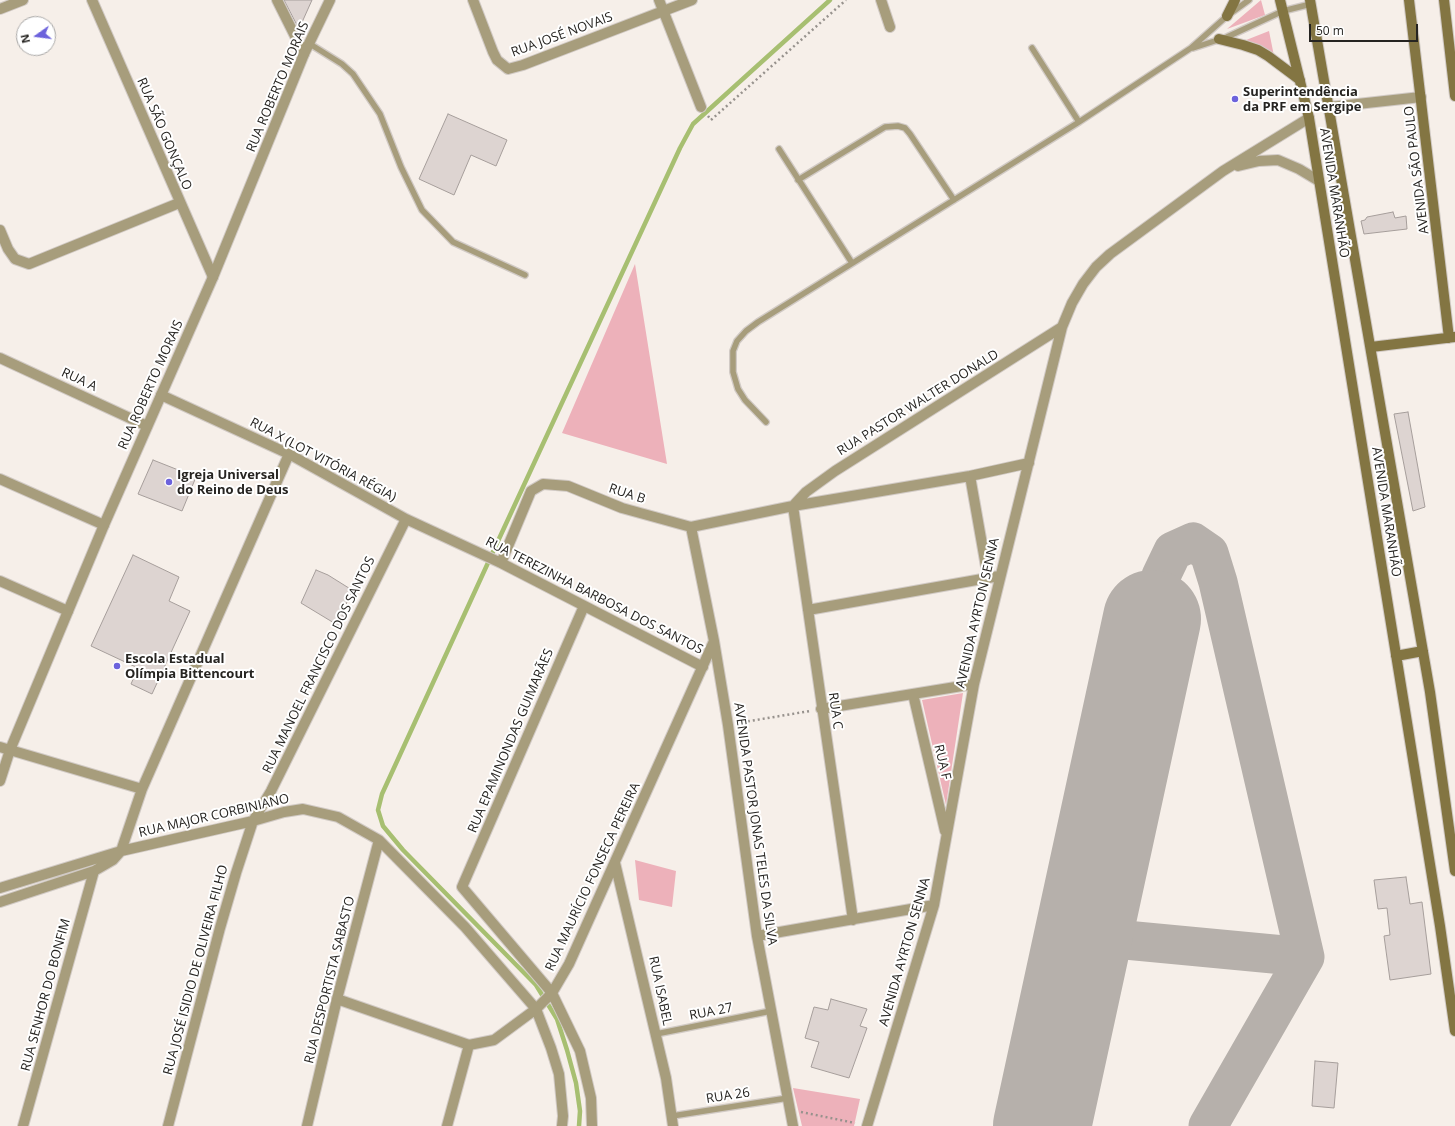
<!DOCTYPE html>
<meta charset="utf-8">
<style>
body{margin:0}
#map{position:relative;width:1455px;height:1126px;overflow:hidden;background:#f6efe9;font-family:"Open Sans",sans-serif}
canvas{display:block}
.north{position:absolute;left:16px;top:16px;width:40px;height:40px;box-sizing:border-box;background:#fff;border:1px solid #a8a7a6;border-radius:50%;rotate:256deg;font-size:11px;font-weight:700;line-height:16px;text-align:center;color:#262421}
.north::after{content:'';display:block;margin:auto;width:14px;height:18px;background:#6c62dc;clip-path:polygon(50% 0,100% 100%,50% 72%,0 100%)}
.scale{position:absolute;left:1309px;top:24px;width:109px;height:18px;box-sizing:border-box;border:2px solid #262421;border-top:0;padding-left:5px;font-size:12px;line-height:14px;white-space:nowrap;color:#262421;-webkit-text-stroke:3px #fff;paint-order:stroke}
</style>
<div id="map">
<canvas width="1455" height="1126"></canvas>
<div class="north">N</div>
<div class="scale">50 m</div>
</div>
<script>
const c = document.querySelector('canvas').getContext('2d');
c.lineJoin = 'round';
function fillPath(path, color) { c.fillStyle = color; c.fill(path, 'evenodd'); }
const shape = rows => new Path2D(rows.map(r => 'M' + r).join(''));
function stroke(path, color, width, dash) { c.strokeStyle = color; c.lineWidth = width; c.lineCap = dash ? 'butt' : 'round'; c.setLineDash(dash || []); c.stroke(path); }
function label(font, color, halo, rows, align = 'center') {
  c.font = font + ' "Open Sans",sans-serif'; c.lineWidth = 4; c.setLineDash([]); c.textBaseline = 'middle'; c.strokeStyle = halo; c.fillStyle = color; for (const [text, x, y, turn = 0] of rows) {
    c.save(); c.translate(x, y); c.rotate((+turn || 0) * Math.PI / 180); c.textAlign = isNaN(turn) ? turn : align; if (halo) c.strokeText(text, 0, 0); c.fillText(text, 0, 0); c.restore();
  }
}
fillPath(shape([
 [1261,0,1265,15,1227,29],
 [1269,31,1275,61,1236,44],
 [635,264,667,464,562,433],
 [963,693,946,805,922,700],
 [635,860,676,871,672,907,639,900],
 [793,1088,860,1099,854,1126,802,1126]
]), '#edb1ba');
stroke(shape([
 [579,1126,580,1111,576,1083,567,1050,557,1019,536,985,403,850,383,826,378,810,382,794,498,541,680,148,693,124,830,0]
]), '#a7bf71', 4.5);
stroke(shape([
 [1152,619,1161,576,1173,551,1193,542,1209,553,1218,582,1305,957,1208,1126],
 [1083,936,1305,957]
]), '#b6b0ab', 39);
stroke(shape([
 [1042,1126,1152,619]
]), '#b6b0ab', 98);
const building = shape([
 [284,0,312,0,299,29,284,0],
 [448,114,507,140,496,166,471,155,454,195,419,179,448,114],
 [1393,212,1395,218,1406,216,1407,229,1364,234,1361,221,1365,220,1367,217,1393,212],
 [1408,412,1425,507,1413,511,1394,414,1408,412],
 [153,460,196,477,182,511,138,494,153,460],
 [133,555,179,577,169,601,190,611,152,694,131,684,138,668,91,646,133,555],
 [316,570,328,575,352,590,342,614,344,617,339,626,301,603,316,570],
 [1406,877,1410,904,1422,902,1431,974,1390,980,1384,936,1390,935,1387,908,1378,909,1374,880,1406,877],
 [831,999,867,1009,860,1026,867,1028,849,1078,811,1067,819,1042,805,1038,814,1007,828,1010,831,999],
 [1315,1061,1338,1063,1334,1108,1312,1106,1315,1061]
]);
fillPath(building, '#ddd4d1');
stroke(building, '#a69e9b', 1);
const service = shape([
 [310,44,342,64,353,74,380,114,401,167,422,210,453,242,525,275],
 [1032,48,1079,122],
 [1193,48,1227,37,1283,11,1311,4],
 [779,149,852,263],
 [798,180,885,127,898,126,905,128,910,134,954,200],
 [766,422,745,400,738,389,733,372,733,351,737,341,746,331,758,322,1079,122,1191,48,1227,16,1249,0],
 [656,1034,771,1011],
 [672,1116,788,1098]
]);
const minor = shape([
 [92,0,213,277],
 [277,0,304,54],
 [473,0,493,52,497,60,508,69,523,65,692,0],
 [659,0,701,107],
 [881,0,890,27],
 [0,9,23,0],
 [1330,107,1421,97],
 [1238,166,1259,161,1278,160,1299,169,1319,181],
 [0,230,8,249,15,259,29,264,179,203],
 [0,358,147,426],
 [161,395,289,454,406,519,501,563,703,667],
 [970,476,988,578],
 [0,479,104,525],
 [793,506,853,920],
 [793,506,806,492,835,471,1062,327],
 [691,527,714,641,728,725,757,936,793,1126],
 [501,563,531,491,543,484,568,486,622,508,691,527,793,506,970,476,1029,463],
 [0,581,68,611],
 [584,606,462,887,552,993,580,1051,591,1098,592,1126],
 [808,610,999,576],
 [913,694,945,831],
 [821,709,974,684],
 [0,747,142,789],
 [615,863,666,1078,673,1126],
 [0,888,121,851,253,821,284,812,303,809,338,817,379,840,465,927,536,1009,551,1048,559,1074,563,1116,562,1126],
 [0,902,94,871,113,860,121,851,142,789,289,454],
 [757,936,934,905],
 [337,999,469,1045,494,1040,536,1009,552,993,569,964,714,641],
 [23,1126,94,871],
 [168,1126,220,928,236,873,253,821,271,791,406,519],
 [307,1126,337,999,379,840],
 [447,1126,469,1045],
 [867,1126,934,905,974,684,1062,327,1072,303,1083,284,1096,267,1110,254,1223,171,1309,118]
]);
const tertiary = shape([
 [0,781,10,750,104,525,213,277,304,54,330,0]
]);
const secondary = shape([
 [1280,0,1309,118,1440,926,1455,1031],
 [1310,0,1430,692,1455,871],
 [1409,0,1449,338],
 [1444,0,1455,96],
 [1227,16,1235,0],
 [1219,39,1243,45,1258,50,1268,56,1300,80],
 [1371,347,1455,337],
 [1396,656,1423,651]
]);
stroke(service, '#d1cac5', 8);
stroke(minor, '#d1cac5', 12);
stroke(tertiary, '#d1cac5', 12);
stroke(secondary, '#d1cac5', 12);
stroke(shape([
 [708,116,711,120,846,0],
 [738,723,810,711],
 [801,1112,855,1123]
]), '#97928d', 2.5, [2, 3]);
stroke(service, '#a79d7c', 5.5);
stroke(minor, '#a79d7c', 10);
stroke(tertiary, '#a79d7c', 10);
stroke(secondary, '#837542', 10);
for (const [x, y, r, color] of [
 [1235,99,4,"#6c62dc"],
 [169,482,4,"#6c62dc"],
 [117,666,4,"#6c62dc"]
]) { const dot = new Path2D(); dot.arc(x, y, r, 0, 2 * Math.PI); c.fillStyle = color; c.fill(dot); stroke(dot, '#fff', 1.5); }
label('13px', '#262421', '#fff', [
 ["RUA JOSÉ NOVAIS",562,35,-20],
 ["RUA ROBERTO MORAIS",278,87,-67],
 ["RUA SÃO GONÇALO",164,134,67],
 ["AVENIDA SÃO PAULO",1417,170,-97],
 ["AVENIDA MARANHÃO",1334,193,81],
 ["RUA A",79,380,25],
 ["RUA ROBERTO MORAIS",151,385,-66],
 ["RUA PASTOR WALTER DONALD",918,403,-32],
 ["RUA X (LOT VITÓRIA RÉGIA)",323,460,28],
 ["RUA B",627,494,18],
 ["AVENIDA MARANHÃO",1386,512,81],
 ["RUA TEREZINHA BARBOSA DOS SANTOS",594,596,27],
 ["AVENIDA AYRTON SENNA",978,613,-77],
 ["RUA MANOEL FRANCISCO DOS SANTOS",319,665,-64],
 ["RUA C",835,711,82],
 ["RUA EPAMINONDAS GUIMARÃES",511,741,-67],
 ["RUA F",942,762,77],
 ["RUA MAJOR CORBINIANO",214,816,-13],
 ["AVENIDA PASTOR JONAS TELES DA SILVA",755,824,82],
 ["RUA MAURÍCIO FONSECA PEREIRA",593,877,-65],
 ["AVENIDA AYRTON SENNA",905,952,-74],
 ["RUA JOSÉ ISIDIO DE OLIVEIRA FILHO",196,970,-75],
 ["RUA DESPORTISTA SABASTO",330,980,-76],
 ["RUA ISABEL",660,991,78],
 ["RUA SENHOR DO BONFIM",46,995,-75],
 ["RUA 27",711,1012,-11],
 ["RUA 26",728,1096,-9]
]);
label('bold 13px', '#262421', '#fff', [
 ["Superintendência",1243,92],
 ["da PRF em Sergipe",1243,107],
 ["Igreja Universal",177,475],
 ["do Reino de Deus",177,490],
 ["Escola Estadual",125,659],
 ["Olímpia Bittencourt",125,674]
], 'left');
</script>
